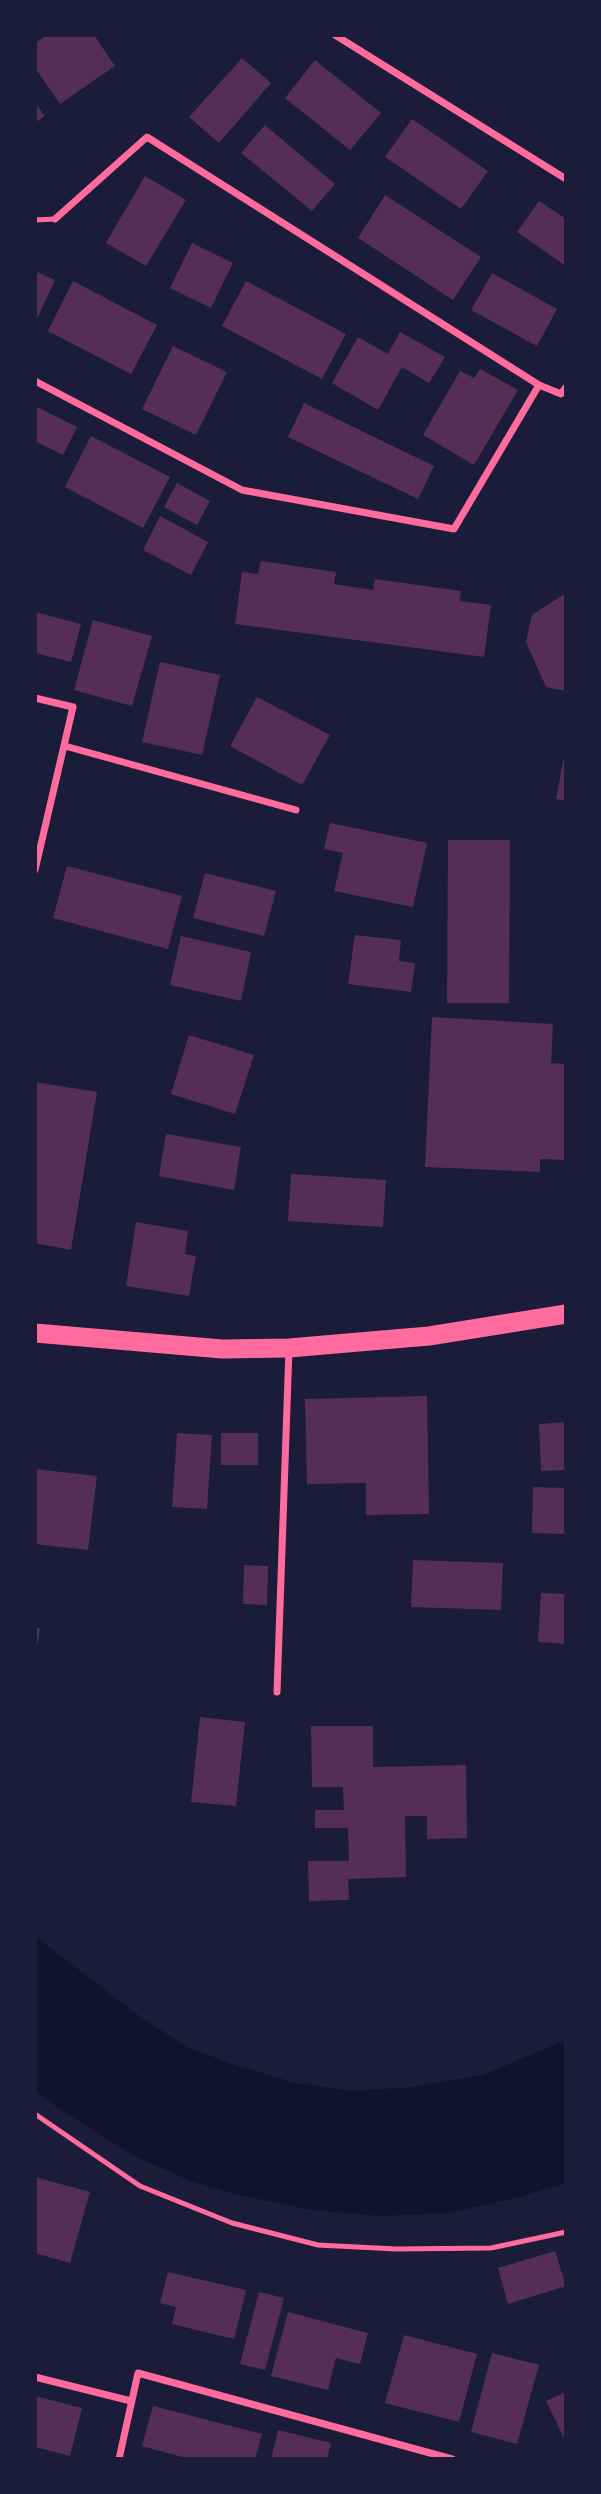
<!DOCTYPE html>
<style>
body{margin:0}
#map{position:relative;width:601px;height:2494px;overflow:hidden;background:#1b1b3a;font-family:Helvetica,sans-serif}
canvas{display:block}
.frame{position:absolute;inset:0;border:37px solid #1b1b3a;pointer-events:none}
</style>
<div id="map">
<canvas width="601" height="2494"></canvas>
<div class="frame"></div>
</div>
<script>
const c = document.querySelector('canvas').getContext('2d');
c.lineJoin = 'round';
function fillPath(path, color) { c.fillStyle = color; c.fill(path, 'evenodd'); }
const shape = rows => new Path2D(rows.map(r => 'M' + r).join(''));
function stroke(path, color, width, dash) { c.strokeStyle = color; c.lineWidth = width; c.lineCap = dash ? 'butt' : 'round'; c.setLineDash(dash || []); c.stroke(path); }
fillPath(shape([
 [35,1936,136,2014,187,2047,232,2064,295,2083,353,2091,415,2087,483,2075,566,2040,566,2183,519,2197,449,2213,380,2216,311,2210,235,2194,191,2181,135,2156,61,2110,35,2091]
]), '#12122b');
fillPath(shape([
 [47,35,94,35,115,66,60,104,35,68,35,43],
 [242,58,271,83,219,143,189,117],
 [315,60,381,113,350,150,285,98],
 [35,103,45,116,35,123],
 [412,119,488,171,461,209,385,157],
 [265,125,335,184,312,211,241,153],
 [145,176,186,200,146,266,106,243],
 [385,195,481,257,453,300,358,238],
 [539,201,566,219,566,266,517,232],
 [192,243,233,263,211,308,170,288],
 [35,271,55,280,35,323],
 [492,273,557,309,537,346,471,310],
 [73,281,157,325,131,374,48,331],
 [246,281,346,334,322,379,222,326],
 [400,332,445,357,429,383,402,367,378,410,332,383,358,337,388,354],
 [173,346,227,372,196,435,142,409],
 [480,369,518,390,474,465,423,435,460,371,474,378],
 [304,403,434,466,418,499,288,437],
 [35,406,77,427,63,455,35,441],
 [91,436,170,477,143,528,65,487],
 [177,483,210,501,197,525,164,507],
 [160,516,208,542,191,575,143,550],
 [261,561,336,572,334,584,373,590,375,579,461,591,460,601,491,605,484,657,235,624,242,572,258,574],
 [566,593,566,691,546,687,526,642,532,615],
 [35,612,81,624,71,662,35,653],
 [93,620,152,636,132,706,74,690],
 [160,662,220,675,202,755,142,742],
 [257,697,330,735,302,785,230,746],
 [565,751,566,752,566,801,556,799],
 [330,823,427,843,413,907,334,891,343,853,324,849],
 [448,840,510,840,509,1003,447,1003],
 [67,866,182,896,168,949,53,918],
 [205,873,276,891,264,936,193,918],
 [355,935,401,940,399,961,415,963,411,992,348,984],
 [181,936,251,952,241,1001,170,985],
 [432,1017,553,1024,551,1063,566,1064,566,1160,540,1159,540,1172,425,1167],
 [189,1035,254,1055,235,1114,171,1094],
 [35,1082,97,1092,71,1250,35,1243],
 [166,1134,241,1147,234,1190,159,1176],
 [291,1174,386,1180,383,1227,288,1221],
 [136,1222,188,1231,185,1254,196,1256,189,1296,126,1286],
 [427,1396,429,1514,366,1515,366,1483,307,1484,305,1399],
 [566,1422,566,1470,541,1471,539,1424],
 [177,1433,212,1435,207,1509,172,1507],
 [221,1433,258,1433,258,1465,221,1465],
 [35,1469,97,1476,88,1550,35,1544],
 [533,1487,566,1488,566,1534,532,1533],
 [413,1560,503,1563,501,1610,411,1607],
 [244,1565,268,1566,267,1605,243,1604],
 [541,1593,566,1594,566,1644,538,1642],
 [35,1627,40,1628,36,1653,35,1653],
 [200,1717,245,1722,236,1806,191,1802],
 [311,1726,373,1726,373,1767,466,1765,467,1838,427,1839,427,1816,405,1816,406,1877,348,1879,349,1900,309,1901,308,1861,349,1861,348,1828,315,1828,315,1810,344,1810,343,1787,312,1787],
 [35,2177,90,2192,70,2263,35,2253],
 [555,2251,566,2286,508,2304,498,2268],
 [168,2272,246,2290,234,2339,172,2324,176,2307,160,2303],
 [259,2292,284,2298,265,2370,240,2364],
 [288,2312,368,2333,360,2364,336,2358,328,2390,271,2376],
 [404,2335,477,2354,459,2422,385,2403],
 [492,2353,539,2365,517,2444,471,2432],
 [566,2392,566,2437,564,2438,546,2401],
 [35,2396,82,2408,70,2456,35,2447],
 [153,2406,262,2434,255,2459,189,2459,142,2446],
 [278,2430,331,2443,327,2459,271,2459]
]), '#542f53');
stroke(shape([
 [35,220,55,219],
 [35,2114,140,2186,232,2223,318,2245,396,2249,491,2248,566,2232]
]), '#ff6b9d', 5);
stroke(shape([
 [335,35,566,179],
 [55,219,147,137,539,385,561,394,566,387],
 [35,381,242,490,454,529,539,385],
 [35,698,73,707,35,870],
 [65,746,296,810],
 [277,1692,289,1349],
 [35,2377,131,2401],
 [119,2459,138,2373,452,2459]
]), '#ff6b9d', 7);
stroke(shape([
 [35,1333,222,1349,289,1348,429,1336,566,1314]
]), '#ff6b9d', 19);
</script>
